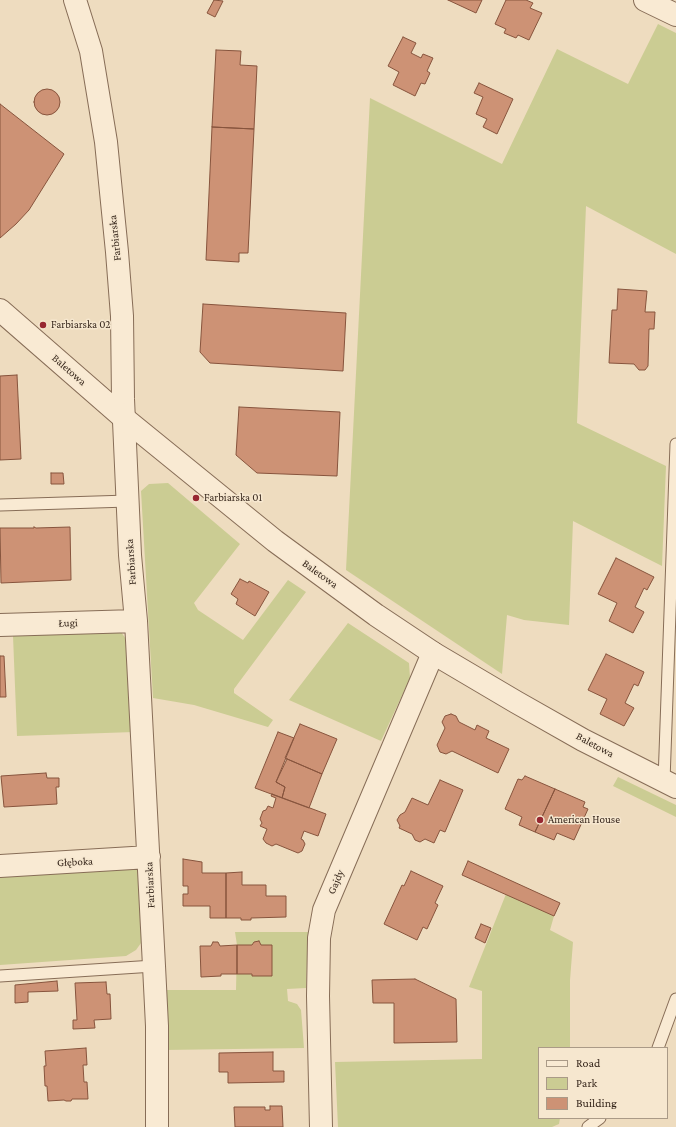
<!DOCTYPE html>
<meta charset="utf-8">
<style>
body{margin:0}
#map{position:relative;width:676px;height:1127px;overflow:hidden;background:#eedcbf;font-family:"Crimson Pro",serif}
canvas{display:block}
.legend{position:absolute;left:538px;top:1047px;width:130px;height:72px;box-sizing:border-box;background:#f6e7cf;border:1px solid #aa9a87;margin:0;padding:5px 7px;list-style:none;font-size:12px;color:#37271c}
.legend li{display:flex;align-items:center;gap:8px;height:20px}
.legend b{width:20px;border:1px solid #aa9a87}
</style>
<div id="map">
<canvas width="676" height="1127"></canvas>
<ul class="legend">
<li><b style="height:5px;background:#f9ead3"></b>Road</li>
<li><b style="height:11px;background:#cbcc93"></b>Park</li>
<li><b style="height:11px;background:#cd9275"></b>Building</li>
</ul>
</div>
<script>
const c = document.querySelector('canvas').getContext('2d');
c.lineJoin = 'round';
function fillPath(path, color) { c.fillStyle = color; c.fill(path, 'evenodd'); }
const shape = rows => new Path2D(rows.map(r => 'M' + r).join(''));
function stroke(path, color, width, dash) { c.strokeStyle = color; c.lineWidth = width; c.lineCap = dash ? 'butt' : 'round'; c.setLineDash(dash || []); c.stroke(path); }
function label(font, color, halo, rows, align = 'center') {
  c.font = font + ' "Crimson Pro",serif'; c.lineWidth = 3; c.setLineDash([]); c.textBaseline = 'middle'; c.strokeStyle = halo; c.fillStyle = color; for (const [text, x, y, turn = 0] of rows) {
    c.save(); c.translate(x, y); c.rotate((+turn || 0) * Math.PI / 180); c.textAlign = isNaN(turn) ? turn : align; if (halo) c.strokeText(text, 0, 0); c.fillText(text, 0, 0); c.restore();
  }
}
fillPath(shape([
 [658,24,676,33,676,254,586,206,577,423,666,466,662,566,573,521,569,625,524,620,507,615,502,674,346,570,370,98,502,164,557,49,628,84],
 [168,483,240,544,194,603,198,610,243,640,288,580,306,592,234,689,234,693,273,720,268,727,194,705,153,698,141,491,149,484],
 [348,623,409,663,410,678,381,741,289,700],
 [121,632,126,639,134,732,17,736,13,636],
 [618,777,676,805,676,817,613,786],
 [143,867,146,936,136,950,126,956,0,965,0,873],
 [506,894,554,916,550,930,573,942,570,980,570,1048,539,1048,539,1118,560,1118,559,1124,552,1127,338,1127,335,1062,482,1059,482,991,469,987],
 [235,932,308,932,306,988,287,989,288,1001,297,1004,301,1010,304,1048,164,1050,165,990,236,990,237,945]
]), '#cbcc93');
const building = shape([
 [214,0,223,1,215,17,207,13,214,0],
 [448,0,482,0,476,13,448,0],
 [506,0,526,0,533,3,530,8,542,13,529,40,518,35,516,38,504,33,506,29,495,24,506,0],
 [403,37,416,43,411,53,421,58,423,54,433,58,427,71,430,73,425,84,421,83,415,96,393,85,399,72,388,66,403,37],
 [216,50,241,51,240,65,257,66,254,129,212,127,216,50],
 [479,83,513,99,497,134,483,127,487,119,476,114,483,97,474,93,479,83],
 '34 102a13 13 0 1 1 26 0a13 13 0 1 1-26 0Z',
 [0,104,64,154,29,210,16,224,0,238,0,104],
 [212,127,254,129,248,253,239,253,239,262,206,260,212,127],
 [618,289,647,291,645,312,655,312,654,329,649,329,648,366,645,370,639,370,634,364,609,363,612,310,617,310,618,289],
 [203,304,346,313,343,371,210,363,200,352,203,304],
 [17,375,21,459,0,460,0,376,17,375],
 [239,407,340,412,337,476,257,473,236,455,239,407],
 [51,473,63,473,64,484,51,484,51,473],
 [34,527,36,528,70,527,71,580,1,583,0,528,34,528,34,527],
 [616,558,654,577,647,590,644,588,635,607,644,612,633,633,609,621,617,603,598,594,616,558],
 [240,579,248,583,249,581,269,592,255,616,236,604,238,599,231,594,240,579],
 [606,654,644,672,638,686,634,684,625,703,634,708,624,726,600,714,607,699,588,690,606,654],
 [0,656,4,656,6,697,0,697,0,656],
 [451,714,456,716,459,722,475,730,477,725,489,731,486,738,509,749,498,773,452,751,446,754,440,752,437,745,445,728,442,722,445,716,451,714],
 [300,724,337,739,322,774,285,758,300,724],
 [278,732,294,738,276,782,285,787,282,798,255,788,278,732],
 [287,759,322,774,309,808,282,798,285,787,276,782,287,759],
 [46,773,47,778,59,778,59,787,56,787,57,804,4,807,1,776,46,773],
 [525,776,555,789,535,832,519,825,522,817,505,809,518,779,522,780,525,776],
 [440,780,463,790,445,832,440,830,434,843,425,839,420,842,415,840,412,834,399,828,400,826,397,820,400,815,405,812,412,798,428,805,440,780],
 [555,789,585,802,583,807,588,809,574,840,557,833,554,840,535,832,555,789],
 [272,794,326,814,318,836,304,831,301,839,303,840,305,844,302,851,298,853,276,844,272,846,266,843,263,839,267,829,260,826,262,823,260,819,263,811,266,810,268,806,273,808,276,798,271,796,272,794],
 [183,859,202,862,202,873,226,873,226,918,210,918,210,906,183,906,183,894,188,894,188,886,183,886,183,859],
 [468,861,560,903,554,916,462,875,468,861],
 [411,871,443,886,435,903,438,905,427,929,423,927,417,940,384,924,402,885,404,886,411,871],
 [242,872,242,885,266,885,266,896,286,896,286,917,251,918,251,920,241,920,241,918,226,918,226,873,242,872],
 [481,924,491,928,485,943,475,938,481,924],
 [259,941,261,945,272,945,272,976,252,976,252,974,237,974,237,945,252,945,254,942,259,941],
 [213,942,218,942,220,946,237,945,237,974,221,974,221,976,201,977,200,946,211,946,213,942],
 [415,979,456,999,457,1042,394,1043,394,1003,373,1003,372,980,415,979],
 [57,981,58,991,28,992,28,1002,15,1003,15,985,57,981],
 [106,982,107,994,110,994,111,1019,94,1020,95,1028,73,1029,73,1020,77,1020,75,983,106,982],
 [86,1048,87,1065,83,1065,84,1082,87,1082,88,1099,72,1099,71,1101,66,1101,64,1100,48,1101,47,1086,45,1086,44,1066,46,1066,45,1051,86,1048],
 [273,1052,273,1071,284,1071,284,1082,228,1083,228,1072,219,1072,219,1053,273,1052],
 [270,1106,282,1106,283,1127,235,1127,234,1107,265,1107,265,1110,270,1110,270,1106]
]);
fillPath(building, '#cd9275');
stroke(building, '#87543d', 1);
const service = shape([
 [0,505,128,501],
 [664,781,676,444],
 [0,976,154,966],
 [658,1048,676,999],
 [588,1127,600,1118]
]);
const minor = shape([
 [75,0,91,51,106,142,117,252,122,316,123,399,130,555,136,621,154,966,157,1026,157,1127],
 [645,0,676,15],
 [0,625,136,621],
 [0,866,149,857],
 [321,1127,318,996,319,938,324,910,433,653]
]);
const tertiary = shape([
 [0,310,125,419,275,541,376,615,433,653,516,702,583,740,676,787]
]);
stroke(service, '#876d57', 13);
stroke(minor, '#876d57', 24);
stroke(tertiary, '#876d57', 24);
stroke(service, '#f9ead3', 11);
stroke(minor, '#f9ead3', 22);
stroke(tertiary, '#f9ead3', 22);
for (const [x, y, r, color] of [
 [43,325,4,"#972731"],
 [196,498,4,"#972731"],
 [540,820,4,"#972731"]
]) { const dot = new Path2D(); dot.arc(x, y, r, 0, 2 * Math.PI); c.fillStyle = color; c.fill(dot); stroke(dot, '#f6e7cf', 1.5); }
label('11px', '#37271c', '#f6e7cf', [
 ["Farbiarska",115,238,-96],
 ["Baletowa",69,370,41],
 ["Farbiarska",131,562,-94],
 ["Baletowa",320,574,36],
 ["Ługi",68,623,-2],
 ["Baletowa",595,745,28],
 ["Głęboka",75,862,-3],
 ["Gajdy",336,882,-67],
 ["Farbiarska",150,885,-93]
]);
label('11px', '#37271c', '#f6e7cf', [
 ["Farbiarska 02",51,325],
 ["Farbiarska 01",204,498],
 ["American House",548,820]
], 'left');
</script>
